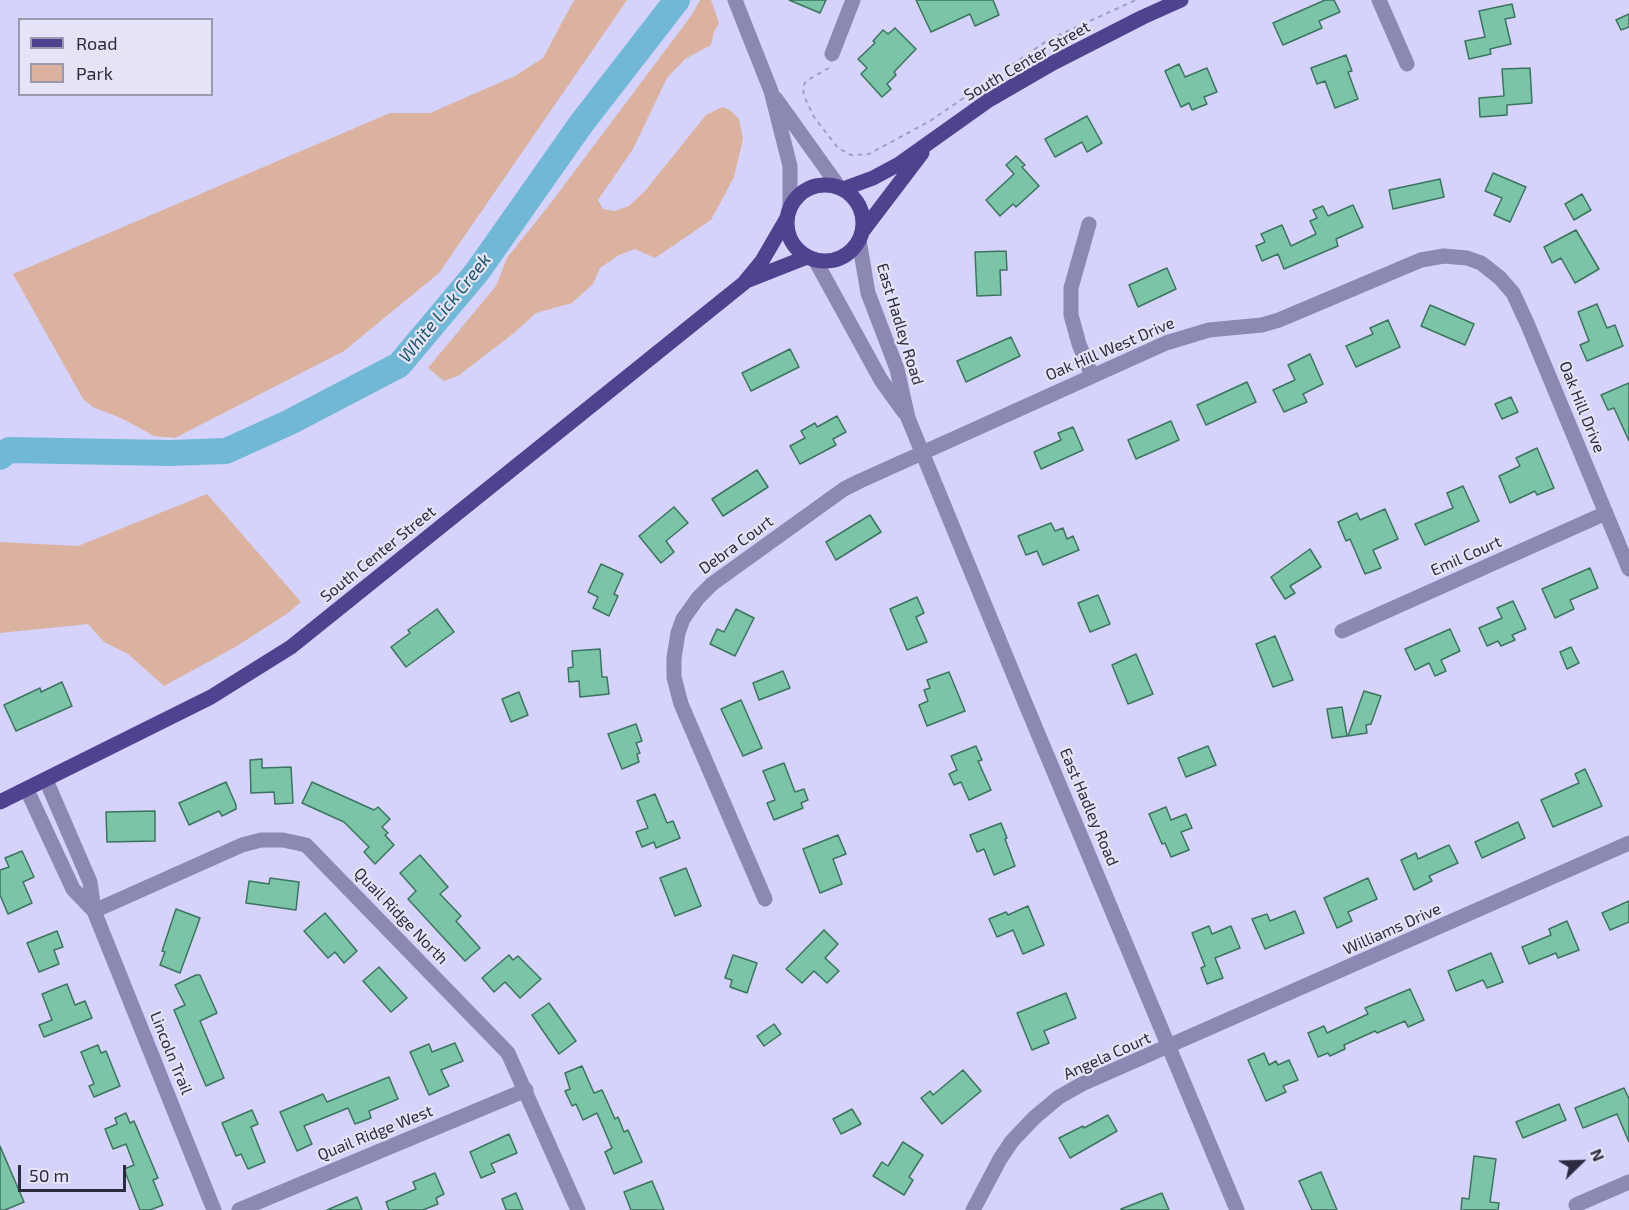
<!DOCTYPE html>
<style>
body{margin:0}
#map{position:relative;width:1629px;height:1210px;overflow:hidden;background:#d5d3fb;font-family:"Exo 2",sans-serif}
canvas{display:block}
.legend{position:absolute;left:18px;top:18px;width:195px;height:78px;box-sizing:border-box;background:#e4e3f7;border:2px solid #9b99ad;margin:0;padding:8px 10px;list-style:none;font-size:18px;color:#2d2b3f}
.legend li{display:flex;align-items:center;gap:12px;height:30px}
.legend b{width:30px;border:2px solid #9b99ad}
.north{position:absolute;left:1551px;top:1132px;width:60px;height:60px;-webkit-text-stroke:4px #e4e3f7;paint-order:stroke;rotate:67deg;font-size:16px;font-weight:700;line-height:24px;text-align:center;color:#2d2b3f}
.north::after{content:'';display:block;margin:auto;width:21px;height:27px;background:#2d2b3f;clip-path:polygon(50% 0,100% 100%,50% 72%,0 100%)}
.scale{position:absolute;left:18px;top:1165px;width:108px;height:27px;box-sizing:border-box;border:3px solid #2d2b3f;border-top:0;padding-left:8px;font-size:18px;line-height:21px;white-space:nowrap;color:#2d2b3f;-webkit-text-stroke:4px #e4e3f7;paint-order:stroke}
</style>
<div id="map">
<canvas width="1629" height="1210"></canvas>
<ul class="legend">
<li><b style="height:8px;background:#4f4390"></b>Road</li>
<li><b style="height:16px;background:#dab29f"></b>Park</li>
</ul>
<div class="north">N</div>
<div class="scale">50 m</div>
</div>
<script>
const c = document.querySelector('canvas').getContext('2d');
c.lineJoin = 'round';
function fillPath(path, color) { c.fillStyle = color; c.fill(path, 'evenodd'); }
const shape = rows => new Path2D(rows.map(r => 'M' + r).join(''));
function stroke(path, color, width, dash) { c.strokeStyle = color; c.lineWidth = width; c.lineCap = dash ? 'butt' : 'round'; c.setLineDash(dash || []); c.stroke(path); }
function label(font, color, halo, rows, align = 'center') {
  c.font = font + ' "Exo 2",sans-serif'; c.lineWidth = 4.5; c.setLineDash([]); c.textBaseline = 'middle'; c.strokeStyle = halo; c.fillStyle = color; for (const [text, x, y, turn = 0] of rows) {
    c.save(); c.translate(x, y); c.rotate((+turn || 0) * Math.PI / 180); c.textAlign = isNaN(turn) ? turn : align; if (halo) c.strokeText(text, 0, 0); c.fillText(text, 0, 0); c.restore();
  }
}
fillPath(shape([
 [574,0,627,0,439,273,344,351,175,438,154,436,123,419,93,407,83,399,13,274,390,113,430,113,515,76,543,58],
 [700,0,711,0,719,23,714,32,711,45,685,59,667,78,633,149,598,200,603,209,615,211,629,206,645,191,706,115,722,107,730,110,739,119,743,139,734,177,711,220,655,258,635,249,619,255,600,268,593,284,572,303,536,313,514,333,458,376,444,381,428,368,496,286,507,258,550,204,691,16],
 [207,494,301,602,288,613,237,646,164,686,128,654,104,642,88,624,0,633,0,542,78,546]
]), '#dab29f');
stroke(shape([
 [0,457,9,450,170,453,226,451,290,422,399,365,477,272,581,124,677,0]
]), '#71b8d7', 26);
const building = shape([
 [789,0,826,0,820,13,789,0],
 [916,0,993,0,999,15,975,26,970,14,931,32,916,0],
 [1325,0,1334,0,1340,12,1319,21,1322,28,1283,45,1273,23,1325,0],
 [1512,4,1515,17,1505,19,1511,44,1490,49,1491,54,1469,59,1465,41,1485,37,1479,11,1512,4],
 [1629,14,1629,27,1621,30,1616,20,1629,14],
 [895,28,916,49,894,72,896,75,887,84,891,89,882,97,861,74,867,68,858,59,875,43,873,41,883,30,888,34,895,28],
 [1346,55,1352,71,1348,72,1358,99,1335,108,1325,81,1317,84,1311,68,1346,55],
 [1179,64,1185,77,1207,68,1217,92,1204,97,1207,104,1192,110,1189,103,1181,107,1165,71,1179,64],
 [1530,68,1532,103,1507,105,1507,115,1480,117,1479,98,1504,96,1502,69,1530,68],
 [1087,116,1102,143,1087,152,1082,142,1055,157,1045,139,1087,116],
 [1016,156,1025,165,1022,167,1039,186,1016,207,1013,204,1000,216,986,200,1014,174,1006,165,1016,156],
 [1493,173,1526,187,1510,222,1494,215,1502,198,1485,191,1493,173],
 [1440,179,1444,197,1393,209,1389,190,1440,179],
 [1582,194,1591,210,1574,220,1565,204,1582,194],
 [1353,205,1363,227,1336,239,1338,246,1284,269,1278,254,1262,261,1256,246,1265,242,1261,234,1282,225,1291,246,1316,234,1310,221,1317,218,1313,210,1323,206,1328,216,1353,205],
 [1576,230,1599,269,1575,283,1561,258,1552,263,1544,247,1576,230],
 [1006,251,1007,270,1000,270,1001,295,977,296,975,252,1006,251],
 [1167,268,1176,289,1138,307,1129,285,1167,268],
 [1597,304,1607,328,1615,325,1623,346,1587,361,1580,345,1589,341,1578,312,1597,304],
 [1430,305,1474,324,1465,345,1421,326,1430,305],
 [1388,320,1400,347,1356,367,1346,346,1373,334,1370,328,1388,320],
 [1011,337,1020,356,966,382,957,361,1011,337],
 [790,349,799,367,751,391,742,373,790,349],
 [1310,354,1323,384,1303,394,1307,402,1284,412,1273,390,1295,380,1288,365,1310,354],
 [1247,382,1256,402,1206,425,1197,405,1247,382],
 [1629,383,1629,441,1614,408,1608,410,1601,395,1629,383],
 [1511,397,1518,412,1502,419,1495,404,1511,397],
 [837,416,846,432,833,439,836,445,800,464,790,446,805,438,801,431,815,423,817,427,837,416],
 [1171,421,1179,440,1136,459,1128,440,1171,421],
 [1073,427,1083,450,1041,469,1034,452,1061,440,1058,433,1073,427],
 [1537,448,1554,488,1537,495,1535,491,1510,503,1499,476,1520,466,1516,458,1537,448],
 [757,470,768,487,723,516,712,499,757,470],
 [1463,486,1479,521,1425,545,1415,524,1453,508,1447,493,1463,486],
 [674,507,688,523,666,541,674,552,661,563,639,536,674,507],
 [1385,509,1398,539,1373,550,1381,568,1365,574,1350,539,1346,541,1338,522,1357,513,1360,520,1385,509],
 [870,515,881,532,836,560,826,542,870,515],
 [1051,523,1055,531,1063,528,1067,539,1073,536,1079,550,1043,565,1037,551,1026,555,1018,536,1051,523],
 [1310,549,1321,567,1290,586,1295,593,1285,599,1271,577,1310,549],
 [601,564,623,574,614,594,618,596,609,616,593,608,598,597,588,592,601,564],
 [1590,568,1598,588,1570,600,1574,609,1555,618,1542,589,1590,568],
 [1098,595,1110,624,1090,632,1078,603,1098,595],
 [917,597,924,613,916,617,927,642,907,650,890,609,917,597],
 [1513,601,1526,629,1512,635,1515,640,1501,646,1498,641,1487,646,1479,628,1502,618,1497,608,1513,601],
 [437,609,454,632,406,667,391,647,410,633,408,630,437,609],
 [736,609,754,618,735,656,710,644,717,629,724,632,736,609],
 [1450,629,1460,651,1441,660,1446,671,1435,676,1429,663,1415,670,1405,649,1450,629],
 [1275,636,1293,680,1273,687,1256,644,1275,636],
 [1571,647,1579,663,1567,669,1560,652,1571,647],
 [600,649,602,677,607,677,609,694,580,697,579,681,569,682,568,668,573,667,572,651,600,649],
 [1136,654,1153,694,1128,704,1112,665,1136,654],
 [783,671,790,688,759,700,753,683,783,671],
 [949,672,965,711,927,726,919,705,928,701,924,690,930,688,927,680,949,672],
 [62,682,72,706,16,731,4,705,40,688,41,692,62,682],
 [1364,691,1381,696,1371,724,1366,725,1367,733,1348,736,1364,691],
 [519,692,528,715,511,722,502,699,519,692],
 [741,700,762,748,743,756,721,709,741,700],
 [1342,707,1347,736,1332,738,1327,709,1342,707],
 [636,724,642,741,636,743,640,753,637,754,639,762,622,769,608,734,636,724],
 [976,746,982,760,978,761,991,790,969,800,961,782,954,785,949,774,957,770,951,756,976,746],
 [1208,746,1216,765,1186,777,1178,758,1208,746],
 [262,759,262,768,291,767,293,803,275,804,274,792,251,793,250,760,262,759],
 [784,763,795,792,804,789,808,800,801,803,803,808,774,820,767,803,775,800,763,771,784,763],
 [1585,769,1602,806,1553,827,1541,800,1579,783,1575,774,1585,769],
 [226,782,236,805,236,809,222,816,219,811,189,825,179,803,226,782],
 [312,782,374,810,378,807,390,819,382,827,388,833,385,835,394,845,375,864,364,852,369,847,344,822,302,803,312,782],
 [655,794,667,823,673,821,680,838,656,848,654,842,642,847,636,832,648,828,637,801,655,794],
 [1166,807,1171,820,1186,814,1192,828,1181,832,1189,850,1171,857,1165,843,1162,844,1149,814,1166,807],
 [155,811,155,841,107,842,106,812,155,811],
 [1518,822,1525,838,1482,858,1475,842,1518,822],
 [1001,823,1007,838,1005,839,1015,866,994,875,984,849,977,852,970,835,1001,823],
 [838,835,846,854,833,859,842,884,820,893,803,849,838,835],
 [1449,845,1458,863,1429,876,1432,881,1414,890,1401,860,1416,853,1418,859,1449,845],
 [22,851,34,877,23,882,32,903,8,914,0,895,0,870,9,867,5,858,22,851],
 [420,855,448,887,440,894,461,916,456,921,480,948,465,961,408,899,416,891,400,873,420,855],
 [686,868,701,906,675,916,660,878,686,868],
 [270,878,299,882,296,910,246,903,249,881,269,884,270,878],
 [1368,878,1377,899,1348,912,1352,921,1337,928,1324,898,1368,878],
 [1629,901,1629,922,1610,930,1602,913,1629,901],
 [1028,906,1044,945,1023,954,1013,930,997,937,989,919,1006,912,1008,915,1028,906],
 [176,909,200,918,180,973,160,965,165,952,162,951,176,909],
 [1295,911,1304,933,1265,949,1252,919,1267,914,1270,921,1295,911],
 [325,913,357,951,344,963,335,952,328,958,304,931,325,913],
 [1567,921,1579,950,1558,958,1556,953,1529,964,1522,947,1551,935,1549,929,1567,921],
 [1209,926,1212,934,1231,926,1240,948,1215,958,1223,978,1207,984,1201,968,1205,966,1192,933,1209,926],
 [824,930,838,944,825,958,839,971,827,983,814,971,802,983,786,969,824,930],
 [57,931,63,947,54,950,59,964,39,972,27,943,57,931],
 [1491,953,1503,982,1487,988,1483,980,1456,991,1448,971,1491,953],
 [509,955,513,960,518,956,541,979,520,998,505,982,494,992,482,978,509,955],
 [733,955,757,963,747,993,730,987,732,980,725,978,733,955],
 [379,967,407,998,391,1012,363,981,379,967],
 [196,975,200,975,217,1013,200,1021,224,1078,206,1086,174,1010,185,1005,175,985,196,975],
 [67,984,75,1005,85,1001,92,1018,44,1037,39,1025,52,1020,42,994,67,984],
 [1410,989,1424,1020,1408,1027,1405,1021,1377,1033,1375,1031,1344,1045,1345,1049,1330,1056,1328,1053,1318,1057,1308,1033,1324,1026,1327,1033,1368,1014,1365,1008,1410,989],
 [1066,993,1076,1018,1044,1031,1049,1043,1032,1050,1017,1013,1066,993],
 [549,1003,576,1041,559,1054,532,1015,549,1003],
 [774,1024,781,1034,764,1046,757,1036,774,1024],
 [455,1043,463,1061,441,1070,449,1086,429,1095,410,1052,429,1044,432,1052,455,1043],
 [98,1045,101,1053,106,1051,120,1086,94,1097,89,1086,94,1084,81,1052,98,1045],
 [1264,1053,1269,1065,1276,1061,1278,1065,1289,1060,1298,1080,1283,1086,1286,1092,1266,1101,1248,1060,1264,1053],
 [582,1066,594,1093,602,1090,615,1119,618,1117,624,1132,628,1130,642,1162,614,1174,605,1152,612,1148,597,1113,583,1120,576,1104,572,1106,565,1091,570,1089,565,1073,582,1066],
 [963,1070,981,1091,942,1124,921,1098,930,1091,933,1095,963,1070],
 [389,1077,398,1099,369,1111,371,1118,355,1124,348,1108,304,1126,312,1144,297,1151,280,1112,323,1094,327,1102,389,1077],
 [1624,1088,1629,1099,1629,1142,1617,1114,1583,1128,1575,1108,1624,1088],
 [1559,1104,1566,1120,1523,1138,1516,1122,1559,1104],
 [852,1109,861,1124,841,1134,833,1119,852,1109],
 [252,1110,258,1124,251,1127,265,1162,248,1169,241,1154,236,1156,222,1123,252,1110],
 [126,1113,130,1123,134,1121,158,1178,153,1180,163,1205,150,1210,140,1210,124,1169,134,1165,126,1144,113,1149,105,1129,117,1124,115,1118,126,1113],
 [1108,1115,1117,1131,1070,1158,1059,1138,1083,1126,1084,1128,1108,1115],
 [509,1134,517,1153,491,1164,495,1172,481,1178,470,1152,509,1134],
 [903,1142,923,1155,909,1177,913,1180,904,1195,873,1176,882,1162,888,1166,903,1142],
 [0,1146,24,1202,5,1210,0,1210,0,1146],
 [1474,1156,1496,1159,1490,1202,1499,1203,1498,1210,1461,1210,1462,1198,1469,1199,1474,1156],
 [1321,1172,1337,1210,1312,1210,1299,1181,1321,1172],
 [435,1173,444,1194,436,1198,438,1204,423,1210,389,1210,386,1202,416,1189,413,1182,435,1173],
 [652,1181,664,1210,631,1210,624,1192,652,1181],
 [516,1193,523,1210,506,1210,502,1199,516,1193],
 [1162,1193,1169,1210,1121,1210,1121,1209,1162,1193],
 [357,1197,362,1210,327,1210,357,1197]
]);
fillPath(building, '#7bc4a8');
stroke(building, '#3c745f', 1.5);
stroke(shape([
 [829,68,806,81,803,87,804,96,814,117,838,148,851,155,869,154,930,121,1048,40,1136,0]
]), '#a19fc1', 2, [4.5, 4.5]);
stroke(shape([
 [735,0,771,91,790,166,790,206],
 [1379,0,1407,64],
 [832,54,853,0],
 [776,99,839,187],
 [1089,224,1071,288,1071,315,1079,344,1092,376],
 [859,240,868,293,897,369,908,418,1026,705,1237,1210],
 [815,260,881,380,904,412],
 [1342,631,1606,513],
 [46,780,90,882,94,911,214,1210],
 [27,790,73,889,94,911],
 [765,899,681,704,674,677,674,658,678,633,683,619,698,598,712,584,844,489,860,481,1166,343,1209,330,1262,325,1279,320,1421,260,1444,256,1467,258,1481,263,1500,278,1513,293,1527,323,1629,569],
 [94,911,242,845,261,840,283,840,306,845,508,1053,578,1210],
 [1576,1205,1629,1182],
 [239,1210,526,1090],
 [973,1210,1000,1159,1012,1141,1035,1117,1059,1097,1082,1084,1629,843]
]), '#8b88b4', 15);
stroke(shape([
 '787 223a38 38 0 1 1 76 0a38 38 0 1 1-76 0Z',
 [843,189,873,178,899,164,989,100,1053,63,1143,17,1181,0],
 [862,232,922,153],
 [746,281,807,257],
 [0,802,211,697,291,647,744,283,762,261,787,218]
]), '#4f4390', 15);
label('16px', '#2d2b3f', '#e4e3f7', [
 ["South Center Street",1027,61,-30],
 ["East Hadley Road",900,324,73],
 ["Oak Hill West Drive",1110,349,-23],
 ["Oak Hill Drive",1582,407,68],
 ["Debra Court",736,545,-36],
 ["South Center Street",378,554,-39],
 ["Emil Court",1466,556,-24],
 ["East Hadley Road",1089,807,67],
 ["Quail Ridge North",401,916,46],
 ["Williams Drive",1392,929,-24],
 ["Lincoln Trail",171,1053,68],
 ["Angela Court",1107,1056,-24],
 ["Quail Ridge West",375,1133,-22]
]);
label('italic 18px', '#1d566c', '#e4e3f7', [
 ["White Lick Creek",445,308,-51]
]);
</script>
